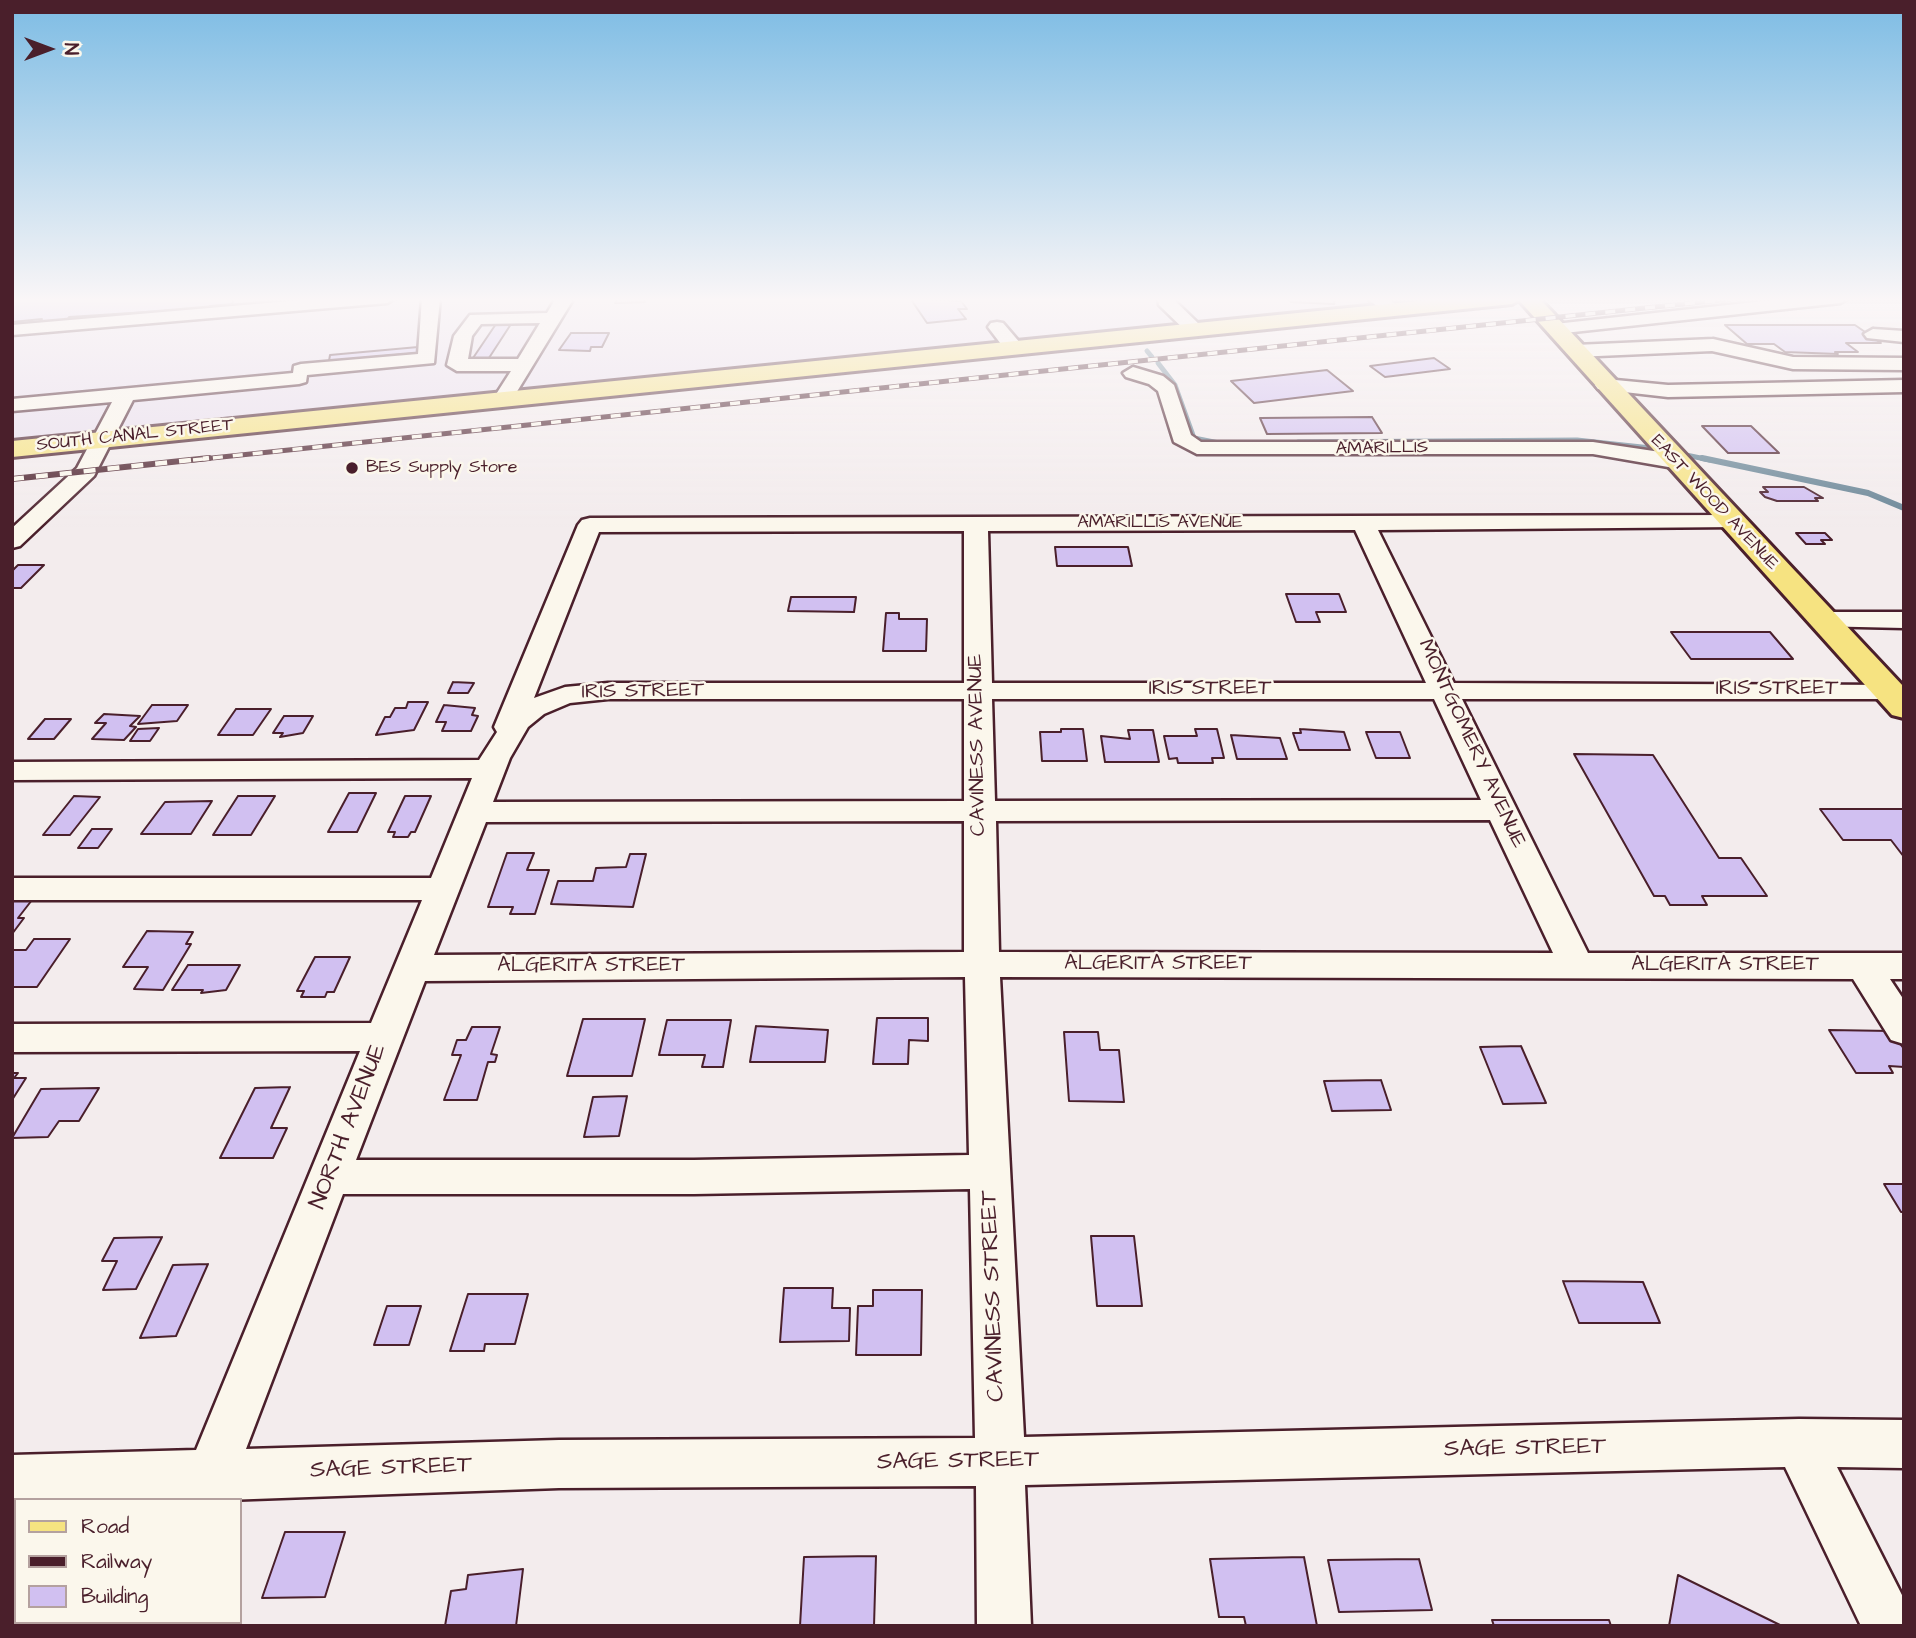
<!DOCTYPE html>
<style>
body{margin:0}
#map{position:relative;width:1916px;height:1638px;overflow:hidden;background:#f3eced;font-family:"Architects Daughter",sans-serif}
canvas{display:block}
.frame{position:absolute;inset:0;border:14px solid #4a1f2b;pointer-events:none}
.legend{position:absolute;left:14px;top:1498px;width:228px;height:126px;box-sizing:border-box;background:#fbf7ec;border:2px solid #b4a19f;margin:0;padding:9px 12px;list-style:none;font-size:21px;color:#4a1f2b}
.legend li{display:flex;align-items:center;gap:14px;height:35px}
.legend b{width:35px;border:2px solid #b4a19f}
.north{position:absolute;left:14px;top:14px;width:70px;height:70px;-webkit-text-stroke:5px #fbf7ec;paint-order:stroke;rotate:90deg;font-size:19px;font-weight:700;line-height:28px;text-align:center;color:#4a1f2b}
.north::after{content:'';display:block;margin:auto;width:24px;height:32px;background:#4a1f2b;clip-path:polygon(50% 0,100% 100%,50% 72%,0 100%)}
</style>
<div id="map">
<canvas width="1916" height="1638"></canvas>
<div class="frame"></div>
<ul class="legend">
<li><b style="height:9px;background:#f6e381"></b>Road</li>
<li><b style="height:9px;background:#4a1f2b"></b>Railway</li>
<li><b style="height:19px;background:#d1c0f1"></b>Building</li>
</ul>
<div class="north">N</div>
</div>
<script>
const c = document.querySelector('canvas').getContext('2d');
c.lineJoin = 'round';
function fillPath(path, color) { c.fillStyle = color; c.fill(path, 'evenodd'); }
const shape = rows => new Path2D(rows.map(r => 'M' + r).join(''));
function stroke(path, color, width, dash) { c.strokeStyle = color; c.lineWidth = width; c.lineCap = dash ? 'butt' : 'round'; c.setLineDash(dash || []); c.stroke(path); }
function label(font, color, halo, rows, align = 'center') {
  c.font = font + ' "Architects Daughter",sans-serif'; c.lineWidth = 5; c.setLineDash([]); c.textBaseline = 'middle'; c.strokeStyle = halo; c.fillStyle = color; for (const [text, x, y, turn = 0] of rows) {
    c.save(); c.translate(x, y); c.rotate((+turn || 0) * Math.PI / 180); c.textAlign = isNaN(turn) ? turn : align; if (halo) c.strokeText(text, 0, 0); c.fillText(text, 0, 0); c.restore();
  }
}
fillPath(shape([
 [12,298,1512,298,12,449]
]), '#e9dfee');
stroke(shape([
 [1147,351,1152,357],
 [1158,363,1175,385,1194,438,1219,443],
 [1298,442,1577,440,1651,448],
 [1686,455,1710,460]
]), '#698596', 5);
stroke(shape([
 [1702,458,1868,493,1904,508]
]), '#698596', 6);
const building = shape([
 [12,298,235,298,232,304,210,306,209,308,69,317,67,320,40,322,42,319,12,322,12,298],
 [617,298,647,298,645,302,615,303,617,298],
 [910,298,961,301,967,309,958,309,966,319,927,323,910,298],
 [1286,298,1335,298,1334,304,1291,302,1286,298],
 [498,321,513,321,487,361,471,361,498,321],
 [1725,325,1855,325,1881,343,1846,343,1858,352,1835,352,1838,354,1785,352,1774,344,1747,344,1725,325],
 [571,333,609,333,602,347,591,347,590,351,559,350,571,333],
 [418,347,417,353,329,361,330,355,418,347],
 [1434,358,1450,369,1385,377,1370,366,1434,358],
 [1327,370,1353,391,1254,403,1231,381,1327,370],
 [1372,417,1382,433,1267,434,1260,418,1372,417],
 [1702,426,1751,426,1779,453,1728,453,1702,426],
 [1763,487,1804,487,1823,498,1815,498,1818,501,1777,501,1765,497,1760,492,1768,492,1763,487],
 [1796,533,1825,533,1832,540,1821,540,1825,544,1806,544,1796,533],
 [1055,547,1128,547,1132,566,1057,566,1055,547],
 [18,565,44,565,21,588,12,588,12,571,18,565],
 [1286,594,1339,594,1346,612,1316,612,1320,622,1296,622,1286,594],
 [791,597,856,597,854,612,788,611,791,597],
 [886,613,899,613,899,619,927,619,926,651,883,651,886,613],
 [1671,632,1770,632,1793,659,1691,659,1671,632],
 [453,682,474,683,468,693,448,693,453,682],
 [408,702,428,702,414,730,376,735,385,717,390,717,395,708,406,708,408,702],
 [152,705,188,705,177,721,138,724,152,705],
 [444,705,475,708,472,715,478,716,471,731,442,731,446,722,436,722,444,705],
 [236,709,271,709,253,735,218,735,236,709],
 [104,714,140,716,130,726,136,727,124,740,92,739,106,723,95,723,104,714],
 [284,716,313,716,303,733,280,737,283,733,273,733,284,716],
 [45,719,71,719,54,739,28,739,45,719],
 [159,728,150,741,130,741,138,729,159,728],
 [1061,729,1083,729,1087,761,1042,761,1040,732,1061,732,1061,729],
 [1195,729,1217,729,1224,758,1212,758,1213,763,1178,763,1177,758,1169,759,1164,736,1197,736,1195,729],
 [1300,729,1344,732,1350,750,1299,750,1293,733,1301,733,1300,729],
 [1128,730,1153,730,1159,762,1105,762,1101,736,1130,739,1128,730],
 [1366,732,1400,732,1410,758,1376,758,1366,732],
 [1231,735,1280,738,1287,759,1237,759,1231,735],
 [1574,754,1653,755,1719,858,1741,858,1767,896,1702,896,1707,905,1670,905,1665,896,1654,896,1574,754],
 [349,793,376,793,357,832,328,832,349,793],
 [74,796,100,797,70,835,43,835,74,796],
 [238,796,275,796,251,835,213,835,238,796],
 [405,796,431,796,415,832,411,832,408,837,393,837,395,832,388,832,405,796],
 [212,801,191,834,141,834,165,802,212,801],
 [1820,809,1904,809,1904,857,1891,840,1843,840,1820,809],
 [92,829,112,829,98,848,78,848,92,829],
 [507,853,534,853,527,870,549,870,535,914,510,914,513,907,488,907,507,853],
 [630,854,646,854,633,907,551,904,558,881,593,881,596,868,626,867,630,854],
 [12,900,32,900,18,918,24,918,12,934,12,900],
 [147,931,193,932,186,944,191,944,163,990,134,989,148,967,123,967,147,931],
 [34,939,70,939,37,987,12,987,12,950,26,950,34,939],
 [315,957,350,957,334,992,327,992,325,997,301,997,304,991,297,991,315,957],
 [188,965,240,965,226,990,201,993,203,990,172,990,188,965],
 [877,1018,928,1018,928,1041,909,1040,908,1064,873,1064,877,1018],
 [583,1019,645,1019,632,1076,567,1076,583,1019],
 [667,1020,731,1020,723,1067,702,1067,705,1055,659,1055,667,1020],
 [756,1026,828,1030,825,1062,750,1062,756,1026],
 [472,1027,500,1027,491,1054,497,1055,495,1062,488,1062,477,1100,444,1100,461,1055,452,1055,457,1040,466,1040,472,1027],
 [1829,1030,1891,1031,1904,1049,1904,1067,1889,1066,1893,1073,1856,1073,1829,1030],
 [1064,1032,1098,1032,1100,1050,1119,1050,1124,1102,1069,1101,1064,1032],
 [1521,1046,1546,1103,1503,1104,1480,1047,1521,1046],
 [12,1073,18,1073,14,1078,26,1078,12,1100,12,1073],
 [1381,1080,1391,1110,1332,1111,1324,1081,1381,1080],
 [290,1087,271,1128,287,1128,273,1158,220,1158,255,1088,290,1087],
 [99,1088,79,1121,59,1121,48,1137,12,1138,41,1089,99,1088],
 [627,1096,619,1136,584,1137,593,1097,627,1096],
 [1884,1184,1904,1184,1904,1212,1901,1212,1884,1184],
 [1091,1236,1134,1236,1142,1306,1097,1306,1091,1236],
 [162,1237,136,1289,103,1290,117,1261,102,1261,114,1238,162,1237],
 [208,1264,176,1336,140,1338,173,1265,208,1264],
 [1563,1281,1643,1282,1660,1323,1579,1323,1563,1281],
 [784,1288,833,1288,832,1308,850,1308,849,1341,780,1342,784,1288],
 [873,1290,922,1290,921,1355,856,1355,858,1306,873,1306,873,1290],
 [468,1294,528,1294,515,1344,485,1344,484,1351,450,1351,468,1294],
 [387,1306,421,1306,409,1345,374,1345,387,1306],
 [285,1532,345,1532,325,1597,262,1598,285,1532],
 [876,1556,874,1626,800,1626,804,1557,876,1556],
 [1304,1557,1317,1626,1246,1626,1244,1617,1219,1617,1210,1559,1304,1557],
 [1419,1559,1432,1610,1339,1612,1328,1560,1419,1559],
 [523,1569,516,1626,445,1626,451,1591,466,1589,468,1575,523,1569],
 [1678,1575,1782,1626,1669,1626,1678,1575],
 [1492,1620,1609,1620,1611,1626,1494,1626,1492,1620]
]);
fillPath(building, '#d1c0f1');
stroke(building, '#4a1f2b', 2);
const minor = shape([
 [325,298,396,298,387,303,12,335,12,325,325,298],
 [422,298,440,298,434,363,307,375,306,382,299,384,133,400,94,476,20,546,12,548,12,528,77,468,112,402,12,411,12,399,293,373,294,366,301,364,418,354,422,298],
 [556,298,574,298,510,403,496,403,493,399,511,371,457,371,447,365,454,336,470,315,547,313,556,298],
 [540,323,518,359,468,359,472,336,481,324,540,323],
 [1158,298,1172,298,1201,326,1204,330,1201,334,1189,334,1159,305,1158,298],
 [1366,298,1387,298,1403,310,1394,315,1388,314,1366,298],
 [1791,298,1849,298,1840,303,1555,334,1546,329,1555,324,1791,298],
 [997,322,1003,323,1021,344,1023,348,1021,352,1007,352,991,331,988,327,991,323,997,322],
 [1873,329,1904,331,1904,342,1867,338,1864,334,1873,329],
 [1713,339,1793,357,1904,358,1904,370,1793,369,1712,351,1575,357,1566,351,1575,345,1713,339],
 [1133,367,1163,376,1174,385,1191,435,1201,442,1593,442,1674,454,1685,461,1674,468,1593,454,1197,454,1174,442,1158,391,1149,384,1126,377,1123,373,1133,367],
 [1605,379,1668,385,1904,380,1904,392,1668,397,1598,389,1595,385,1598,381,1605,379],
 [1731,515,1739,517,1743,522,1739,527,1378,530,1454,683,1898,685,1902,691,1898,697,1888,699,1462,699,1588,953,1904,953,1904,979,1890,979,1904,1000,1904,1044,1891,1040,1853,979,1000,977,1024,1437,1799,1419,1904,1420,1904,1468,1837,1467,1904,1599,1904,1626,1861,1626,1785,1467,1025,1485,1031,1626,977,1626,976,1486,559,1488,226,1500,16,1500,16,1504,12,1505,12,1455,196,1450,360,1051,12,1052,12,1024,371,1023,422,900,12,900,12,878,431,878,472,778,12,780,12,762,479,760,497,732,494,727,578,525,582,520,590,518,1731,515],
 [1355,530,1426,683,992,683,988,531,1355,530],
 [964,531,964,683,608,683,565,687,534,698,599,532,964,531],
 [608,699,964,699,964,801,493,802,510,758,528,727,544,714,570,703,608,699],
 [992,699,1434,699,1481,800,995,801,992,699],
 [1490,820,1553,953,999,952,996,821,1490,820],
 [964,821,964,952,434,955,486,822,964,821],
 [965,977,969,1155,694,1160,356,1160,425,981,965,977],
 [970,1189,975,1438,559,1440,246,1449,343,1194,694,1194,970,1189],
 [1823,612,1904,612,1904,628,1814,626,1810,620,1814,614,1823,612],
 [124,1622,178,1622,177,1626,123,1626,124,1622]
]);
const major = shape([
 [1517,298,1539,298,1904,687,1904,718,1892,715,1517,298]
]);
const highway = shape([
 [1448,298,1522,298,1512,304,12,457,12,441,1448,298]
]);
stroke(minor, '#4a1f2b', 5);
stroke(major, '#4a1f2b', 6);
stroke(highway, '#4a1f2b', 6);
fillPath(minor, '#fbf7ec');
fillPath(major, '#f6e381');
fillPath(highway, '#f6e381');
const railFar1 = shape([
 [193,460,1741,298]
]);
const rail = shape([
 [12,479,209,458]
]);
stroke(railFar1, '#4a1f2b', 5);
stroke(rail, '#4a1f2b', 6);
stroke(railFar1, '#fbf7ec', 3.5, [10]);
stroke(rail, '#fbf7ec', 4.5, [12]);
const sky = c.createLinearGradient(0, 0, 0, 527);
sky.addColorStop(0, '#7dbce4');
sky.addColorStop(0.57, '#faf6f7');
sky.addColorStop(1, '#faf6f700');
c.fillStyle = sky;
c.fillRect(0, 0, 1916, 527);
for (const [x, y, r, color] of [
 [352,468,7,"#4a1f2b"]
]) { const dot = new Path2D(); dot.arc(x, y, r, 0, 2 * Math.PI); c.fillStyle = color; c.fill(dot); stroke(dot, '#fbf7ec', 2.5); }
label('18px', '#4a1f2b', '#fbf7ec', [
 ["SOUTH CANAL STREET",135,436,-6],
 ["AMARILLIS",1382,449,-1],
 ["EAST WOOD AVENUE",1714,503,47],
 ["AMARILLIS AVENUE",1160,523]
]);
label('18px', '#4a1f2b', '#fbf7ec', [
 ["BES Supply Store",366,468]
], 'left');
label('21px', '#4a1f2b', '#fbf7ec', [
 ["IRIS STREET",1210,690],
 ["IRIS STREET",1777,690],
 ["IRIS STREET",643,692,-1],
 ["MONTGOMERY AVENUE",1471,744,65],
 ["CAVINESS AVENUE",978,745,-91],
 ["ALGERITA STREET",1158,965],
 ["ALGERITA STREET",1725,966],
 ["ALGERITA STREET",591,967]
]);
label('24px', '#4a1f2b', '#fbf7ec', [
 ["NORTH AVENUE",349,1127,-69],
 ["CAVINESS STREET",994,1296,-92],
 ["SAGE STREET",1525,1449,-1],
 ["SAGE STREET",958,1462,-1],
 ["SAGE STREET",391,1469,-2]
]);
</script>
